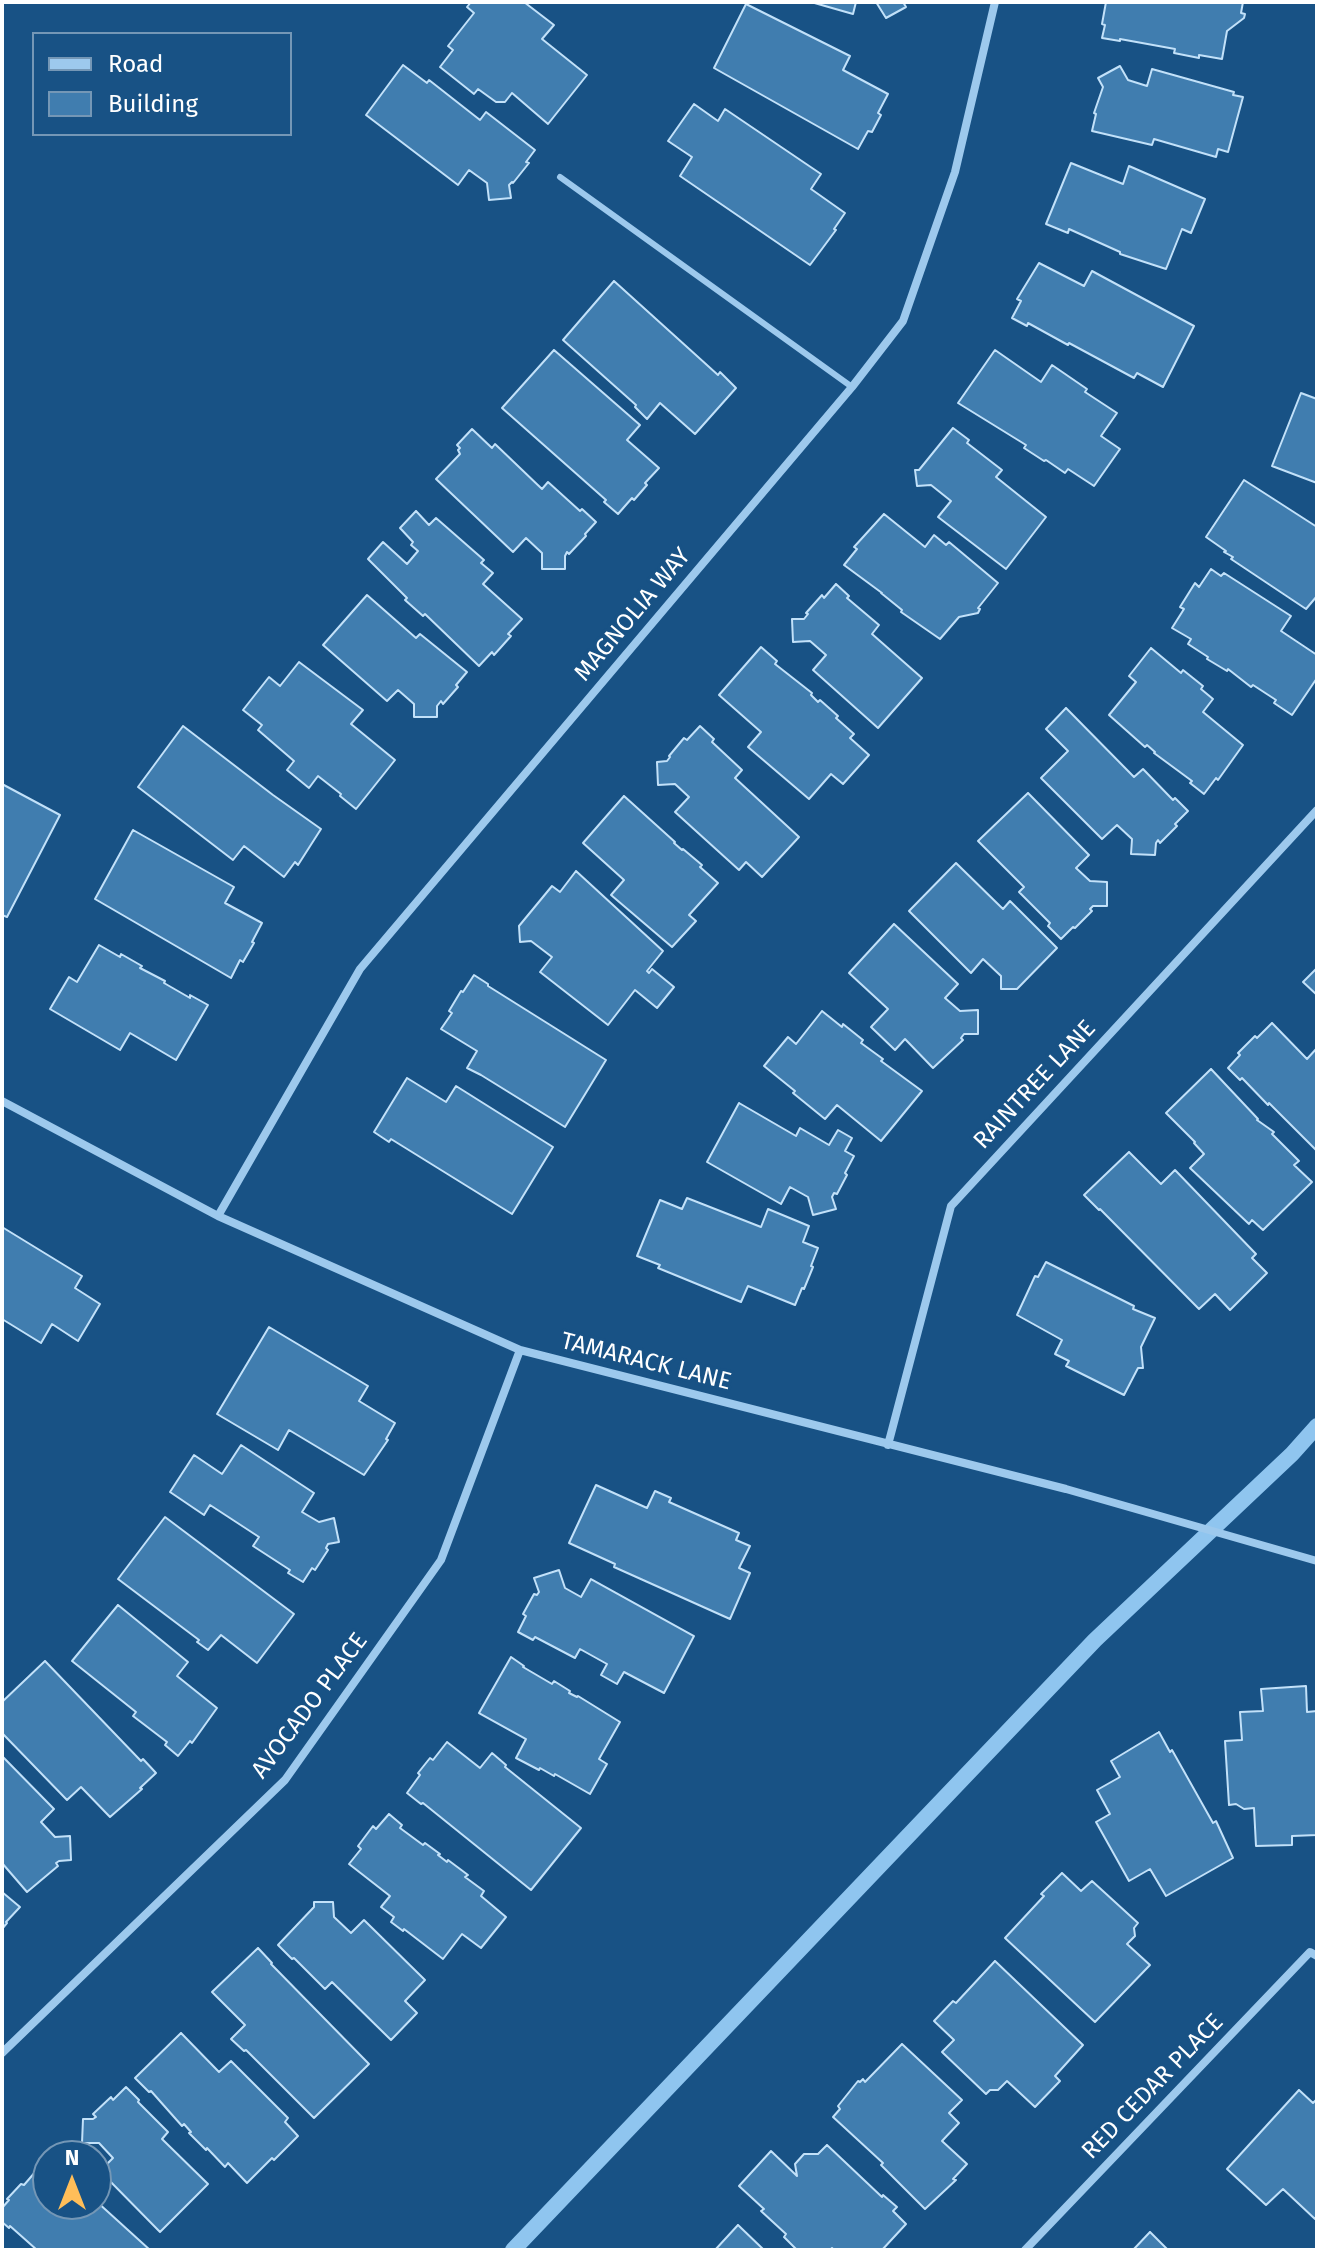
<!DOCTYPE html>
<style>
body{margin:0}
#map{position:relative;width:1319px;height:2252px;overflow:hidden;background:#185285;font-family:"Fira Sans",sans-serif}
canvas{display:block}
.frame{position:absolute;inset:0;border:4px solid #fff;pointer-events:none}
.legend{position:absolute;left:32px;top:32px;width:260px;height:104px;box-sizing:border-box;background:#185285;border:2px solid #7497b6;margin:0;padding:10px 14px;list-style:none;font-size:24px;color:#fff}
.legend li{display:flex;align-items:center;gap:16px;height:40px}
.legend b{width:40px;border:2px solid #7497b6}
.north{position:absolute;left:32px;top:2140px;width:80px;height:80px;box-sizing:border-box;background:#185285;border:2px solid #7497b6;border-radius:50%;rotate:0deg;font-size:22px;font-weight:700;line-height:32px;text-align:center;color:#fff}
.north::after{content:'';display:block;margin:auto;width:28px;height:36px;background:#ffbe59;clip-path:polygon(50% 0,100% 100%,50% 72%,0 100%)}
</style>
<div id="map">
<canvas width="1319" height="2252"></canvas>
<div class="frame"></div>
<ul class="legend">
<li><b style="height:10px;background:#9dc9ed"></b>Road</li>
<li><b style="height:22px;background:#407daf"></b>Building</li>
</ul>
<div class="north">N</div>
</div>
<script>
const c = document.querySelector('canvas').getContext('2d');
c.lineJoin = 'round';
const shape = rows => new Path2D(rows.map(r => 'M' + r).join(''));
function stroke(path, color, width, dash) { c.strokeStyle = color; c.lineWidth = width; c.lineCap = dash ? 'butt' : 'round'; c.setLineDash(dash || []); c.stroke(path); }
function fillPath(path, color) { c.fillStyle = color; c.fill(path, 'evenodd'); }
function label(font, color, halo, rows, align = 'center') {
  c.font = font + ' "Fira Sans",sans-serif'; c.lineWidth = 6; c.setLineDash([]); c.textBaseline = 'middle'; c.strokeStyle = halo; c.fillStyle = color; for (const [text, x, y, turn = 0] of rows) {
    c.save(); c.translate(x, y); c.rotate((+turn || 0) * Math.PI / 180); c.textAlign = isNaN(turn) ? turn : align; if (halo) c.strokeText(text, 0, 0); c.fillText(text, 0, 0); c.restore();
  }
}
stroke(shape([
 [513,2250,1095,1640,1292,1454,1317,1426]
]), '#8fc5ef', 16);
const building = shape([
 [471,2,524,2,554,25,542,39,587,75,548,124,512,93,505,102,496,102,478,89,474,94,440,67,453,50,448,46,474,13,467,7,471,2],
 [811,2,856,2,853,14,811,2],
 [876,2,903,2,906,7,886,18,876,2],
 [1106,2,1243,2,1241,13,1245,14,1244,18,1227,31,1222,59,1199,55,1199,58,1174,53,1175,49,1120,39,1120,41,1102,38,1105,25,1102,24,1106,2],
 [746,4,850,56,843,70,888,94,878,113,881,115,872,132,868,131,858,149,714,68,746,4],
 [403,65,427,83,429,80,480,120,486,112,535,150,526,162,529,163,513,183,512,182,509,185,511,198,489,200,487,183,469,170,458,185,366,115,403,65],
 [1120,66,1128,80,1147,86,1152,69,1234,92,1233,95,1243,97,1228,152,1218,149,1216,157,1154,139,1152,145,1092,131,1096,114,1094,113,1103,87,1098,78,1120,66],
 [694,104,718,121,725,109,821,174,811,189,845,213,834,229,836,230,810,265,680,176,692,157,668,141,694,104],
 [1071,163,1123,184,1129,166,1205,199,1191,233,1182,229,1166,269,1120,254,1120,252,1069,229,1068,233,1046,224,1071,163],
 [1039,263,1084,286,1092,271,1194,326,1163,387,1137,373,1134,378,1069,343,1068,345,1028,323,1027,326,1012,318,1021,301,1017,299,1039,263],
 [614,281,718,375,720,372,736,388,695,434,660,403,647,419,635,407,636,405,563,340,614,281],
 [554,350,640,425,627,440,659,468,645,483,647,485,634,500,632,498,618,514,604,502,606,500,502,408,554,350],
 [995,350,1041,382,1052,365,1087,389,1085,392,1117,413,1101,436,1120,449,1094,486,1068,469,1065,473,1046,460,1044,461,1024,448,1026,445,958,403,995,350],
 [1301,393,1317,399,1317,483,1272,466,1301,393],
 [953,428,969,440,967,443,1002,470,996,477,1046,517,1006,569,938,517,951,501,931,485,917,486,915,470,919,470,953,428],
 [472,429,492,448,495,444,542,489,548,482,580,511,582,509,596,522,585,534,586,536,569,554,567,552,565,556,565,569,542,569,542,553,526,538,513,552,436,479,460,454,458,450,460,448,457,445,472,429],
 [1244,480,1317,527,1317,596,1306,609,1231,559,1233,557,1224,552,1226,551,1206,537,1244,480],
 [416,511,429,525,436,518,484,560,481,563,493,573,483,584,522,619,508,634,511,636,494,655,492,652,479,666,425,614,423,616,405,600,407,598,368,559,383,542,407,564,418,551,411,545,413,542,400,528,416,511],
 [884,514,925,547,934,535,946,545,949,542,998,583,978,608,980,609,978,613,959,617,940,639,901,612,902,610,881,593,882,593,844,565,857,549,854,547,884,514],
 [1211,569,1221,576,1224,573,1291,616,1281,631,1317,655,1317,678,1292,715,1274,703,1276,700,1253,685,1251,687,1228,669,1227,671,1207,659,1208,657,1188,644,1191,639,1172,628,1184,609,1180,607,1195,583,1199,587,1211,569],
 [836,584,849,596,847,598,879,625,872,634,922,678,878,728,813,670,826,655,810,641,793,642,792,619,804,619,808,614,806,613,822,595,824,598,836,584],
 [367,595,416,638,420,634,467,672,456,685,458,687,443,704,441,701,437,706,437,717,414,717,414,704,398,690,387,701,323,645,367,595],
 [761,647,777,661,775,664,812,693,811,695,818,702,820,700,838,716,836,718,854,734,850,738,869,755,843,784,831,774,809,799,748,747,761,732,719,695,761,647],
 [1151,648,1181,673,1183,670,1203,686,1201,689,1213,699,1203,712,1243,745,1218,780,1216,778,1204,794,1190,783,1192,781,1154,753,1155,752,1147,745,1145,747,1109,715,1136,682,1129,676,1151,648],
 [299,662,363,710,351,724,395,760,356,809,340,796,341,794,318,776,309,788,287,770,294,761,258,730,262,725,243,710,269,677,280,686,299,662],
 [1066,708,1134,777,1143,769,1173,800,1175,798,1188,811,1175,824,1177,826,1160,843,1158,840,1156,843,1155,855,1131,854,1132,839,1117,825,1102,839,1041,778,1068,751,1046,729,1066,708],
 [183,726,273,795,321,829,298,865,295,862,284,877,244,846,233,860,138,787,183,726],
 [700,726,714,739,712,742,742,770,735,778,799,837,762,877,746,862,739,870,675,812,689,797,675,784,658,785,657,762,667,761,670,757,669,756,684,738,687,740,700,726],
 [2,784,60,815,7,917,2,915,2,784],
 [1028,793,1089,855,1076,868,1090,881,1107,882,1107,906,1093,906,1090,909,1092,911,1075,928,1073,927,1061,939,1048,926,1050,923,1019,892,1024,887,978,841,1028,793],
 [624,796,675,842,674,843,682,850,683,849,702,865,700,867,718,883,689,915,696,921,672,947,611,895,624,880,583,843,624,796],
 [133,830,234,887,225,903,262,923,252,942,254,943,243,962,240,960,231,978,95,899,133,830],
 [956,863,1003,909,1010,901,1057,948,1017,989,1001,989,1001,976,983,959,971,973,909,911,956,863],
 [576,871,663,951,647,971,649,973,652,969,674,987,657,1008,635,990,608,1025,540,972,552,957,531,941,520,942,519,926,552,886,560,892,576,871],
 [894,924,958,984,945,998,960,1011,978,1010,978,1034,964,1034,961,1038,963,1040,933,1068,905,1039,895,1050,871,1027,888,1009,849,973,894,924],
 [99,945,120,957,121,954,142,966,140,968,165,981,164,983,190,998,190,995,208,1005,176,1060,130,1033,120,1050,50,1009,69,977,77,982,99,945],
 [1317,968,1317,995,1303,982,1317,968],
 [474,975,488,984,488,986,606,1060,565,1127,481,1075,467,1068,477,1051,441,1029,452,1013,449,1011,461,991,463,992,474,975],
 [822,1011,842,1027,843,1024,863,1040,861,1043,883,1059,881,1061,922,1091,881,1141,837,1105,825,1119,793,1093,795,1091,764,1066,788,1037,796,1044,822,1011],
 [1272,1023,1307,1059,1317,1048,1317,1151,1269,1103,1268,1105,1242,1078,1240,1080,1228,1068,1240,1055,1238,1053,1255,1036,1257,1038,1272,1023],
 [1211,1069,1258,1119,1257,1120,1274,1132,1272,1134,1299,1161,1294,1165,1312,1182,1263,1230,1252,1220,1249,1224,1190,1168,1204,1154,1194,1143,1195,1142,1166,1113,1211,1069],
 [407,1078,446,1102,456,1086,553,1147,512,1214,391,1139,389,1142,374,1132,407,1078],
 [739,1103,796,1136,800,1128,829,1145,838,1130,852,1138,845,1151,854,1156,845,1173,847,1175,837,1194,834,1193,832,1197,836,1209,813,1215,808,1197,790,1187,781,1204,707,1162,739,1103],
 [1129,1152,1161,1184,1175,1170,1256,1254,1252,1258,1267,1273,1230,1310,1215,1294,1199,1309,1100,1209,1099,1210,1084,1195,1129,1152],
 [687,1198,761,1227,768,1209,809,1226,803,1242,818,1248,811,1266,813,1267,804,1289,802,1288,795,1305,748,1286,741,1302,658,1268,660,1265,637,1256,660,1200,682,1209,687,1198],
 [2,1227,82,1276,75,1288,100,1304,78,1341,52,1324,41,1343,2,1319,2,1227],
 [1046,1262,1134,1306,1133,1309,1155,1318,1141,1347,1143,1368,1138,1368,1124,1395,1066,1366,1069,1361,1055,1354,1062,1340,1017,1315,1035,1276,1038,1277,1046,1262],
 [269,1327,368,1386,359,1401,395,1423,386,1439,388,1440,364,1475,289,1430,278,1450,217,1414,269,1327],
 [241,1445,314,1493,302,1512,319,1522,334,1518,339,1542,328,1544,326,1548,328,1550,315,1570,312,1568,303,1582,288,1573,290,1570,253,1546,259,1537,210,1505,204,1515,170,1492,194,1455,222,1474,241,1445],
 [596,1485,647,1508,655,1491,671,1498,669,1502,739,1533,736,1540,750,1546,739,1568,750,1573,730,1619,614,1567,615,1564,569,1543,596,1485],
 [165,1517,294,1614,257,1663,221,1635,208,1650,197,1642,199,1640,118,1579,165,1517],
 [559,1570,565,1588,581,1597,591,1579,694,1636,664,1693,624,1672,617,1684,601,1675,607,1664,580,1649,575,1658,535,1637,533,1640,518,1632,526,1616,523,1614,534,1594,537,1595,539,1592,534,1578,559,1570],
 [118,1605,188,1662,177,1676,217,1708,192,1743,190,1741,178,1756,165,1745,167,1742,133,1716,136,1712,72,1661,118,1605],
 [511,1657,524,1666,523,1667,552,1684,554,1681,570,1691,569,1693,577,1697,578,1696,620,1722,599,1759,607,1764,590,1794,555,1774,554,1776,540,1768,539,1770,516,1758,526,1739,479,1713,511,1657],
 [45,1661,141,1761,143,1759,156,1773,140,1788,142,1789,110,1817,81,1787,67,1800,2,1733,2,1702,45,1661],
 [1306,1686,1307,1712,1317,1711,1317,1835,1292,1836,1292,1845,1256,1846,1254,1808,1244,1809,1236,1804,1229,1805,1225,1741,1242,1740,1240,1712,1263,1711,1261,1689,1306,1686],
 [1159,1732,1170,1752,1172,1750,1213,1823,1216,1821,1233,1858,1166,1896,1150,1869,1129,1881,1096,1822,1110,1814,1097,1790,1120,1777,1111,1761,1159,1732],
 [447,1742,480,1768,492,1753,506,1765,505,1767,581,1828,531,1890,423,1803,421,1804,407,1793,420,1775,418,1773,430,1758,433,1760,447,1742],
 [2,1756,54,1809,41,1822,55,1837,70,1836,71,1860,59,1861,56,1863,58,1866,27,1892,2,1863,2,1756],
 [389,1814,402,1825,400,1828,423,1845,425,1843,440,1854,438,1855,447,1862,448,1860,468,1875,465,1877,484,1891,481,1896,506,1917,481,1948,462,1934,443,1959,404,1929,403,1931,391,1922,394,1917,381,1907,390,1896,349,1864,361,1849,358,1846,373,1826,376,1829,389,1814],
 [1062,1873,1081,1891,1092,1881,1138,1923,1134,1928,1135,1936,1127,1944,1150,1965,1095,2022,1005,1938,1044,1896,1041,1894,1062,1873],
 [2,1892,20,1907,6,1922,7,1923,2,1929,2,1892],
 [314,1902,333,1902,334,1917,351,1933,364,1920,425,1980,405,2001,417,2013,391,2040,332,1982,325,1989,294,1958,292,1959,278,1945,314,1907,314,1902],
 [258,1948,272,1963,271,1964,369,2064,314,2118,246,2050,244,2051,231,2039,245,2025,212,1992,258,1948],
 [995,1961,1083,2045,1055,2076,1060,2081,1035,2107,1007,2081,998,2090,990,2090,986,2094,942,2052,954,2040,934,2021,953,2001,956,2003,995,1961],
 [181,2033,219,2072,231,2061,288,2118,285,2122,298,2136,274,2160,272,2158,247,2183,228,2163,225,2167,207,2148,206,2150,189,2133,191,2132,184,2124,182,2126,151,2091,149,2092,135,2078,181,2033],
 [902,2044,962,2100,949,2113,959,2123,942,2141,967,2164,953,2179,956,2180,925,2209,881,2165,883,2163,833,2117,840,2109,838,2106,858,2081,860,2082,863,2079,865,2082,902,2044],
 [126,2087,139,2100,138,2102,168,2132,162,2139,208,2184,160,2232,100,2171,113,2158,99,2143,82,2143,83,2119,93,2119,96,2117,93,2114,111,2097,113,2100,126,2087],
 [1299,2090,1313,2103,1317,2099,1317,2216,1315,2219,1283,2189,1266,2205,1227,2169,1299,2090],
 [827,2145,882,2197,883,2195,897,2207,893,2211,906,2224,882,2250,834,2250,832,2248,830,2250,797,2250,784,2237,786,2234,761,2211,764,2209,739,2186,771,2151,797,2176,795,2164,804,2154,818,2154,827,2145],
 [36,2171,48,2181,48,2204,75,2205,96,2204,96,2201,150,2250,37,2250,10,2226,9,2228,2,2222,2,2208,9,2200,7,2199,21,2184,24,2185,36,2171],
 [738,2225,764,2250,715,2250,738,2225],
 [1150,2232,1168,2250,1133,2250,1150,2232]
]);
fillPath(building, '#407daf');
stroke(building, '#c2e1f9', 2);
stroke(shape([
 [560,177,852,387]
]), '#9dc9ed', 6);
stroke(shape([
 [2,1101,218,1216,520,1350,1066,1489,1317,1561],
 [218,1216,360,969,852,387,903,321,955,172,995,2],
 [888,1445,951,1206,1317,810],
 [2,2053,285,1780,441,1560,520,1350],
 [1025,2250,1310,1952,1317,1956]
]), '#9dc9ed', 8);
label('24px', '#fff', '#185285', [
 ["MAGNOLIA WAY",633,615,-50],
 ["RAINTREE LANE",1035,1085,-47],
 ["TAMARACK LANE",646,1362,14],
 ["AVOCADO PLACE",310,1706,-53],
 ["RED CEDAR PLACE",1153,2087,-46]
]);
</script>
